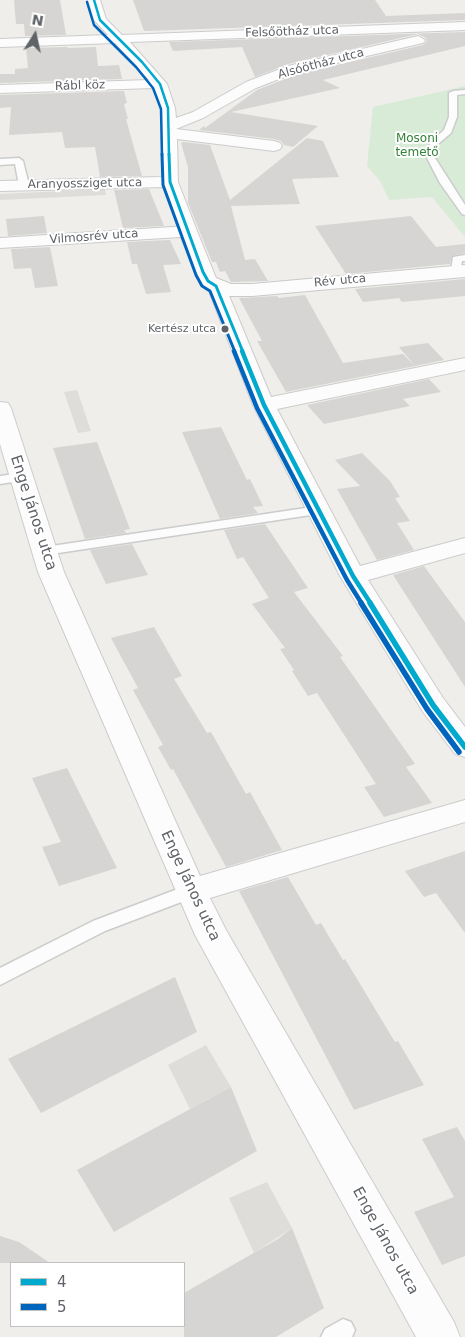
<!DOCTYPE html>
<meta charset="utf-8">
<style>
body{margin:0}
#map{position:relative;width:465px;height:1337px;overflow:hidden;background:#efeeea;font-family:"DejaVu Sans",sans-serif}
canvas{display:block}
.legend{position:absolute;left:10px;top:1262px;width:175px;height:65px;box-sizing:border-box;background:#fff;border:1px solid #bfc1c3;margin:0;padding:6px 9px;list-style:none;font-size:15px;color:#5f6368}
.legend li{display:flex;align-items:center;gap:10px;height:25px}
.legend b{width:25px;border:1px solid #bfc1c3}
.north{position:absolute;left:10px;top:10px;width:50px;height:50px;-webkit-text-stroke:4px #fff;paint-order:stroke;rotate:10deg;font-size:14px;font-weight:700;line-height:20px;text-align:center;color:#5f6368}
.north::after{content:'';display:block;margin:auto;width:18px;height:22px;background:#5f6368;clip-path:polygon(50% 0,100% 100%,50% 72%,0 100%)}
</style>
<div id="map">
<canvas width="465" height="1337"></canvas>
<ul class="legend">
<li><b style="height:6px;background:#00a9ce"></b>4</li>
<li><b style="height:6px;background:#0065bd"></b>5</li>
</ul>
<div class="north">N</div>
</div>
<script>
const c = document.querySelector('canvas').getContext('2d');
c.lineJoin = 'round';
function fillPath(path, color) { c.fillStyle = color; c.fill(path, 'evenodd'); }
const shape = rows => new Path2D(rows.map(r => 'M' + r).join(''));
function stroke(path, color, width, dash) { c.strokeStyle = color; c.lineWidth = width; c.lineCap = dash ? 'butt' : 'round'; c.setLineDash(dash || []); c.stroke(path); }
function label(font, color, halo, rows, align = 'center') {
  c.font = font + ' "DejaVu Sans",sans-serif'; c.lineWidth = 4; c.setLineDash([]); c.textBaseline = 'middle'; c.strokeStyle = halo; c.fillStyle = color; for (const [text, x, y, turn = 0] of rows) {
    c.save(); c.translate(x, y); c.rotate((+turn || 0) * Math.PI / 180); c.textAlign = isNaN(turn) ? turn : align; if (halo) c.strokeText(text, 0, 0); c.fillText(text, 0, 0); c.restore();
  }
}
fillPath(shape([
 [105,189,106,195,0,200,0,194],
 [77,390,91,431,78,433,64,392],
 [206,1045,231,1087,190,1109,168,1065],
 [267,1182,292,1228,254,1253,229,1198]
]), '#dfddda');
fillPath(shape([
 [465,86,465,237,432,197,389,200,380,181,367,166,373,107]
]), '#d8ebd6');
fillPath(shape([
 [14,0,60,0,66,35,25,36,24,24,16,24],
 [133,0,375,0,386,16,465,13,465,20,144,31],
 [465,32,465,46,323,80,340,88,231,112,318,126,293,147,284,145,281,141,274,139,199,130,204,126,205,128,257,90,298,74,423,45,427,41,426,38,418,34,288,64,255,77,242,47,173,51,169,42],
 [67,47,68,48,96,47,98,66,119,65,122,79,0,83,0,74,15,74,15,69,28,68,26,48],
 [124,91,127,103,124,104,128,119,126,119,142,176,100,177,95,147,65,148,62,132,9,135,11,107,0,108,0,95],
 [307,138,323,141,339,177,292,179,300,204,231,206,245,260,255,259,268,281,231,282,225,271,220,272,216,262,212,262,188,203,188,167,181,143,183,142,210,145,230,200],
 [149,189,164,226,123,228,114,190],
 [44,216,47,233,8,236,6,219],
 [411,216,436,247,465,244,465,253,452,256,450,264,346,274,315,226],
 [170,240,181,264,163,265,171,292,146,294,137,264,132,264,127,242],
 [50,247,58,286,35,288,31,268,14,269,11,249],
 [465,279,465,296,402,302,399,298,363,302,355,289],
 [305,295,343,363,403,354,415,366,286,392,257,341,262,341,239,298,277,296,279,298],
 [428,343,444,360,415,366,399,347],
 [429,379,441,392,403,399,410,406,324,424,307,405],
 [221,427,247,480,250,479,263,506,253,507,258,513,220,519,182,432],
 [97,442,130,529,124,530,126,533,85,539,53,448],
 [362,453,390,481,400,497,395,498,410,521,397,523,414,550,377,560,337,489,360,486,335,460],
 [265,524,308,588,294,592,343,656,340,657,415,764,406,767,432,803,384,817,364,787,376,784,317,693,308,696,292,671,294,670,280,649,285,648,252,604,269,598,243,557,237,559,224,530],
 [132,544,148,575,106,584,90,550],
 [424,566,465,622,465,687,393,575],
 [154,627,182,676,174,679,207,733,211,732,246,794,250,792,282,850,226,867,173,769,171,770,158,747,163,745,133,690,138,688,111,638],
 [67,768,117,868,59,886,42,847,61,842,32,778],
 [465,851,465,933,436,893,424,897,405,871],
 [288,877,316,925,321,923,343,960,345,959,395,1042,398,1041,424,1085,354,1110,239,891],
 [175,977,197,1032,41,1113,8,1059],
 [231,1087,257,1151,114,1232,77,1170],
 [457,1127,465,1141,465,1256,442,1265,414,1212,454,1197,422,1139],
 [292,1228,324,1308,276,1337,184,1337,184,1293,278,1239],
 [0,1236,19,1242,50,1263,0,1263]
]), '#d6d5d3');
const lane = shape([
 [465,90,465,94,457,95,457,117,451,133,438,144,435,158,465,205,465,215,462,214,440,183,427,158,430,143,444,130,449,117,449,93,453,91,465,90],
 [19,158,23,161,29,185,24,188,19,185,15,164,0,165,0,159,19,158],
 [465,255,465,261,462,261,460,273,452,273,451,271,453,257,465,255],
 [22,473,26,474,28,477,26,480,0,484,0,476,22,473],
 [319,506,326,510,324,513,45,555,38,551,45,547,319,506],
 [191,884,197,886,200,891,197,896,105,931,0,985,0,968,93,921,191,884],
 [343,1319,351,1322,355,1330,352,1337,321,1337,325,1329,343,1319]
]);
const street = shape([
 [88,0,100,0,106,19,122,35,465,22,465,30,130,42,167,84,175,108,176,118,193,112,246,82,288,66,418,36,425,40,423,43,297,72,256,88,203,118,176,129,274,141,280,143,282,146,280,149,274,151,177,139,178,182,197,231,194,235,188,236,182,235,179,231,164,187,0,191,0,181,162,177,161,108,154,88,0,93,0,85,149,80,115,43,0,47,0,39,108,35,94,20,88,0],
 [216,280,223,282,225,286,271,397,465,358,465,370,277,409,360,566,465,538,465,553,368,580,443,698,465,727,465,757,455,754,423,712,340,576,253,405,207,286,209,282,216,280],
 [0,402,8,403,11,408,64,572,200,876,465,800,465,822,210,898,226,930,454,1322,460,1337,416,1337,195,935,38,572,0,444,0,402]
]);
const secondary = shape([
 [188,226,194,227,197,231,216,278,231,284,252,284,465,265,465,277,252,296,230,296,209,290,201,285,181,237,0,248,0,238,188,226]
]);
stroke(lane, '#cbcccc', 3);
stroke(street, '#cbcccc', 2);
stroke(secondary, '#cacacb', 2);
fillPath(lane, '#fdfcfc');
fillPath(street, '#fdfcfc');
fillPath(secondary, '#fdfcfc');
stroke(shape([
 [94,0,100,20,142,62,160,84,168,108,169,155]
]), '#00a9ce', 2.5);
stroke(shape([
 [169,154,170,182,203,272,208,281,216,286,243,352]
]), '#00a9ce', 3);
stroke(shape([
 [242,351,264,405,353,576,371,604]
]), '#00a9ce', 4.5);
stroke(shape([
 [370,603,433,705,465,747]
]), '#00a9ce', 5.5);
stroke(shape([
 [87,2,94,25,136,67,153,88,161,109,162,155]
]), '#0065bd', 2.5);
stroke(shape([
 [162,154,163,185,196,275,202,286,210,291,235,352]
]), '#0065bd', 3);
stroke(shape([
 [234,351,257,408,347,580,362,604]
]), '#0065bd', 4.5);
stroke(shape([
 [361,603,427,709,459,752]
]), '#0065bd', 5.5);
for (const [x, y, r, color] of [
 [225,329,4.5,"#5f6368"]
]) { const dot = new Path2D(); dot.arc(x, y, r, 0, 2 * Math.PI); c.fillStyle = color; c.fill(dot); stroke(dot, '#fff', 2); }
label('11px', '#5f6368', '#fff', [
 ["Kertész utca",216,329]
], 'right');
label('12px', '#5f6368', '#fff', [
 ["Felsőötház utca",292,32,-2],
 ["Alsóötház utca",321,64,-15],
 ["Rábl köz",80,86,-2],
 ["Aranyossziget utca",85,184,-1],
 ["Vilmosrév utca",94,237,-4],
 ["Rév utca",340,281,-5]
]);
label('12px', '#348238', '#fff', [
 ["Mosoni",417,139],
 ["temető",417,153]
]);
label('15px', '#5f6368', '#fff', [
 ["Enge János utca",33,513,72],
 ["Enge János utca",190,886,65],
 ["Enge János utca",385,1241,61]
]);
</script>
